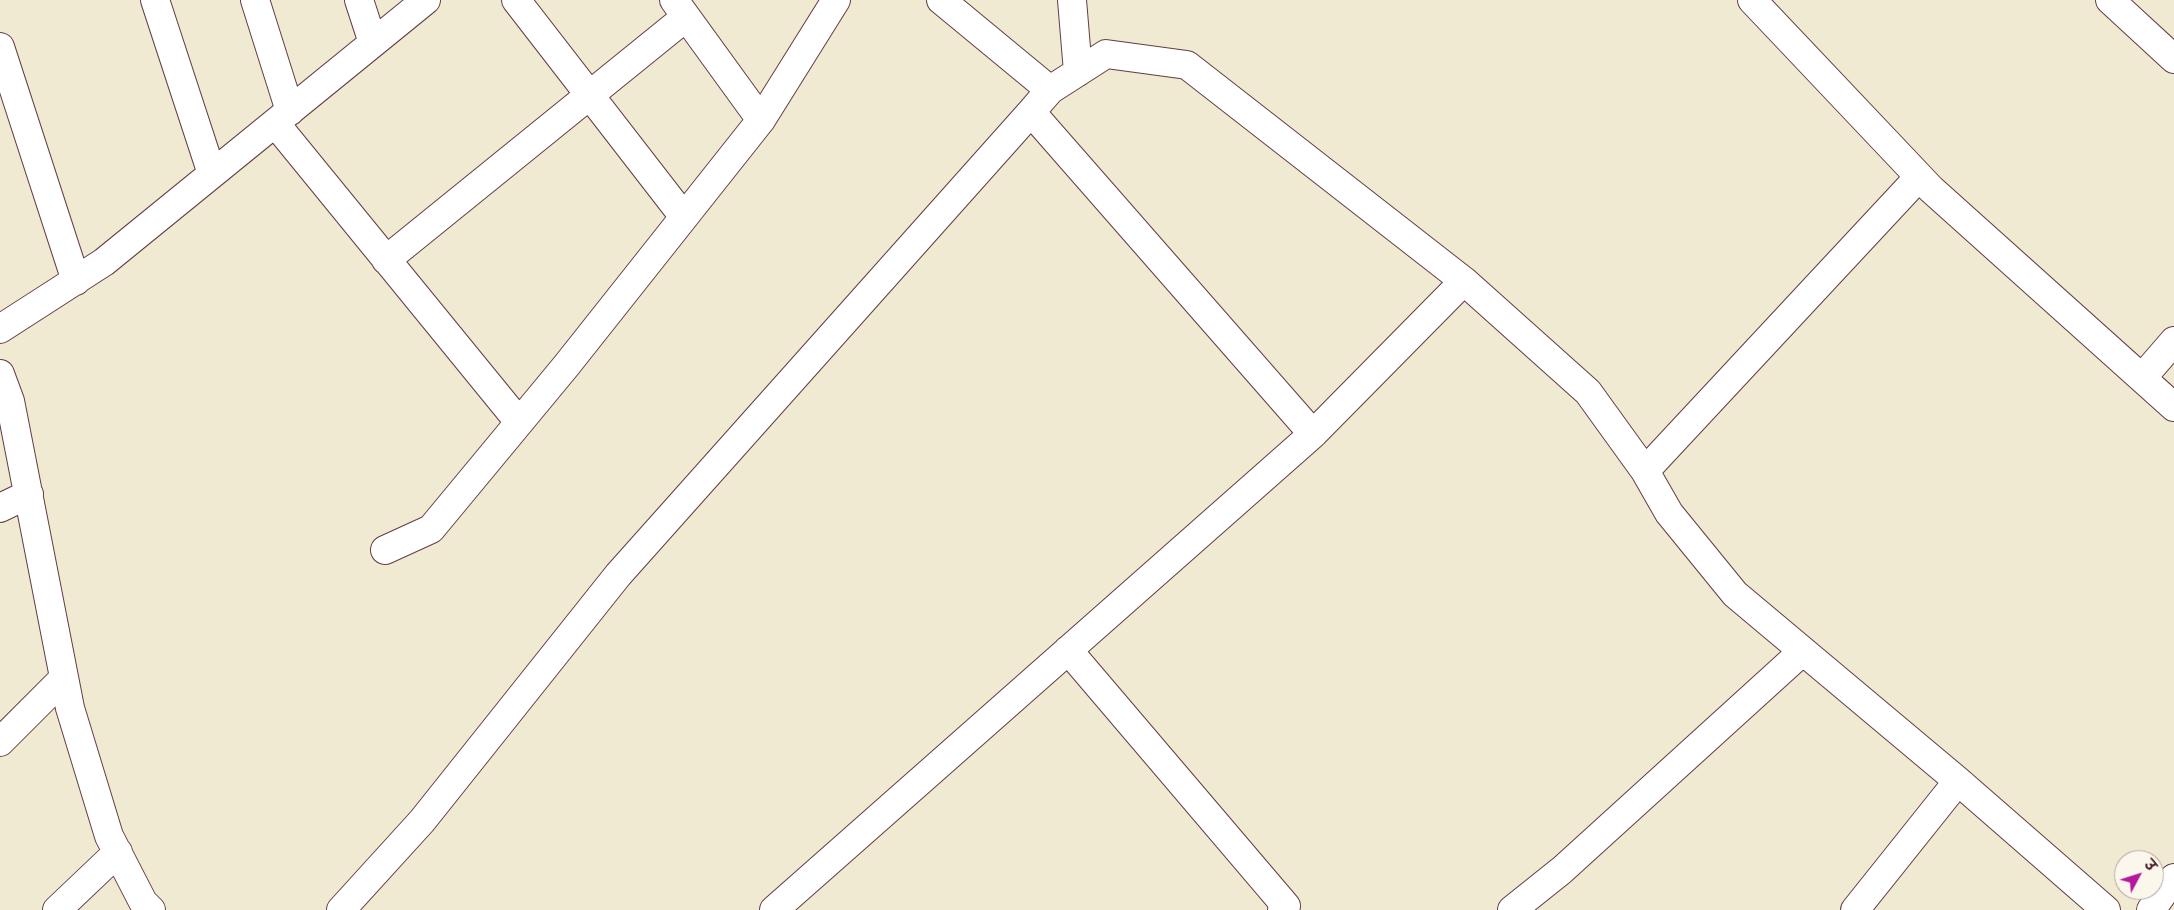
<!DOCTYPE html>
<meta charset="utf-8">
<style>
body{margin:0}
#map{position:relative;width:2174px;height:910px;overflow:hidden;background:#f1ead2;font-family:Mynerve,"Playpen Sans Deva",sans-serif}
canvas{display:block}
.north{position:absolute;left:2114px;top:850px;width:50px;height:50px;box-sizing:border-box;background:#fbf7ec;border:1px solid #b4a19f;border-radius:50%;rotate:50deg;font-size:14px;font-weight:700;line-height:20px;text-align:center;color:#4a1f2b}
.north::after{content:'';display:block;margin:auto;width:18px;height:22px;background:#b5179e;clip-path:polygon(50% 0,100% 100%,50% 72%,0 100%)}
</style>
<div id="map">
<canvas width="2174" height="910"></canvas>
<div class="north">उ</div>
</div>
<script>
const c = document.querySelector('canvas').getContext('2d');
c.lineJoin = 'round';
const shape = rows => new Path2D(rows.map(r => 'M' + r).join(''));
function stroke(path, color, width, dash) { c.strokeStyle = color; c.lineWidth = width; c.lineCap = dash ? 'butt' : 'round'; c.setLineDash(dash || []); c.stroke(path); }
const minor = shape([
 [155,0,212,174],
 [255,0,290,111],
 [359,0,373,43],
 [516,0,684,217],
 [674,0,761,120],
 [941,0,1050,90],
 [1072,0,1078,72],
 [1752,0,1931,189,2174,407],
 [2110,0,2174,59],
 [0,47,76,281],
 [1031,112,1313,434],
 [275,123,519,422],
 [386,260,686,17],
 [0,329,104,262,426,0],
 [0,374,10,401,70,708,109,836,143,902,151,910],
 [2142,378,2174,341],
 [1645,471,1919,177],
 [0,508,29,494],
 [385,550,431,529,566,366,761,120,836,0],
 [1068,650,1286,906,1282,910],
 [0,742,64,678],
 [57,910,118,852],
 [341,910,422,821,618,575,1031,112,1050,90,1106,54,1187,65,1464,281,1588,392,1645,471,1669,513,1735,594,1958,781,2106,910],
 [774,910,1313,434,1464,281],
 [1512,910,1562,870,1803,651],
 [1855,910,1958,781],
 [2151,910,2174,878]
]);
stroke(minor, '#633d44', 30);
stroke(minor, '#fff', 28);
</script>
